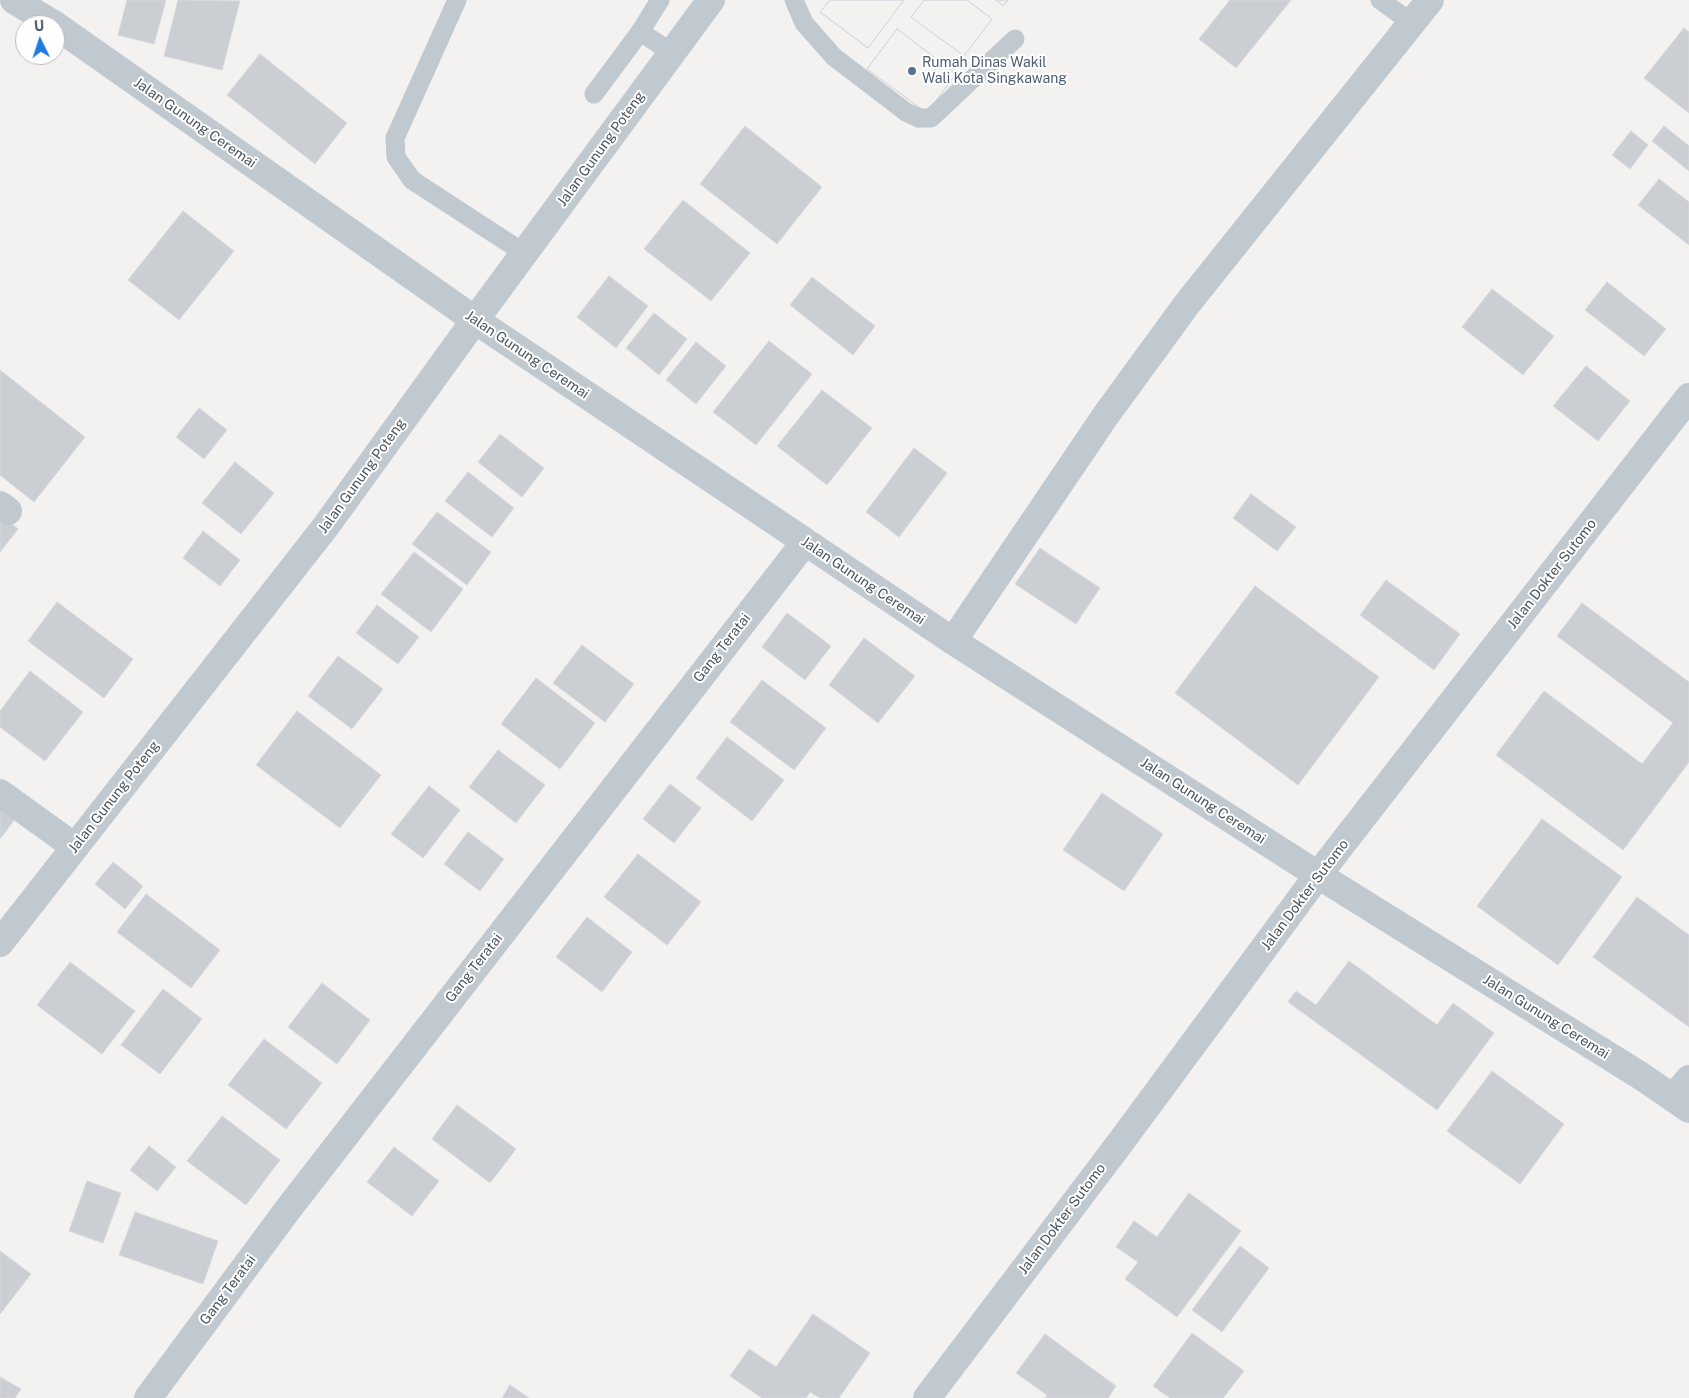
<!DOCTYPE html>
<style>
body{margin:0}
#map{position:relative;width:1689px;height:1398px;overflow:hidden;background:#f4f1f1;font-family:"Public Sans",sans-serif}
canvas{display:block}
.north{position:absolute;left:15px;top:15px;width:50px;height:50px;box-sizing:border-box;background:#fff;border:1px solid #b7bbbf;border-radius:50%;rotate:356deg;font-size:14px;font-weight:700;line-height:20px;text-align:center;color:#4a555e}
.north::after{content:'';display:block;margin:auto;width:18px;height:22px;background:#1f79e0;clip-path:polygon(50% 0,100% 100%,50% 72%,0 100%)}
</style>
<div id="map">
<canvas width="1689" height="1398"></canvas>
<div class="north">U</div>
</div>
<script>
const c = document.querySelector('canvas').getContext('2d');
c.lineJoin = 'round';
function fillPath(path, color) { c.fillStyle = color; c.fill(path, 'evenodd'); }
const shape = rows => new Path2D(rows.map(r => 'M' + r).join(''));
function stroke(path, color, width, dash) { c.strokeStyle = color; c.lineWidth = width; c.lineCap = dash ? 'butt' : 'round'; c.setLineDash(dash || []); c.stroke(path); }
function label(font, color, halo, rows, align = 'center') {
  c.font = font + ' "Public Sans",sans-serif'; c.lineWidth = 4; c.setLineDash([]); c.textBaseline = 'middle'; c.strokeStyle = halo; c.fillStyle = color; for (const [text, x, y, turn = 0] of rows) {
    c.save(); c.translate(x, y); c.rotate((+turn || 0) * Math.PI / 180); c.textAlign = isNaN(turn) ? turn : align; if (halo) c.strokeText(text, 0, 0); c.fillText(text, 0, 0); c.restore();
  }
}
const building = shape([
 [127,0,166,0,154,44,118,35,127,0],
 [178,0,240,1,222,70,164,56,178,0],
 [830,0,904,0,868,48,820,12,830,0],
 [830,0,904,0,868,48,820,12,830,0],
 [924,0,967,0,992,19,964,56,911,17,924,0],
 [924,0,967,0,992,19,964,56,911,17,924,0],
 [996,0,1008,0,1003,6,996,0],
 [996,0,1008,0,1003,6,996,0],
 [1230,0,1291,0,1236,68,1199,39,1230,0],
 [1684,28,1689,32,1689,113,1644,78,1684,28],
 [897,29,956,74,927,113,867,69,897,29],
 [897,29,956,74,927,113,867,69,897,29],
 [260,54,347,123,315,164,227,95,260,54],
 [745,126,822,187,777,244,700,184,745,126],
 [1664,126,1689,146,1689,171,1652,141,1664,126],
 [1631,131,1648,145,1630,169,1612,155,1631,131],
 [1659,179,1689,202,1689,245,1638,205,1659,179],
 [683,200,750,253,711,301,644,249,683,200],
 [183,211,234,251,179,320,128,280,183,211],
 [609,276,648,306,616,348,577,317,609,276],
 [812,277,875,326,853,355,790,305,812,277],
 [1607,282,1666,329,1644,356,1585,310,1607,282],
 [1492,289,1554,336,1523,375,1462,327,1492,289],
 [654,313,687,339,659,375,626,348,654,313],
 [769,341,812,374,756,445,713,412,769,341],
 [696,342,726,366,696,404,666,380,696,342],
 [1586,366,1630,401,1598,441,1553,406,1586,366],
 [0,370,85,437,34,502,0,475,0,370],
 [822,390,872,428,827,485,777,446,822,390],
 [199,408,227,430,204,459,176,437,199,408],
 [500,434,544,468,522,497,478,462,500,434],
 [914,448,947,473,899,537,866,512,914,448],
 [235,462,274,493,241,534,202,503,235,462],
 [468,472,514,508,492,537,445,501,468,472],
 [1251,494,1296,527,1277,551,1233,518,1251,494],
 [437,512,491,552,467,585,412,544,437,512],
 [0,515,18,529,0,552,0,515],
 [203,531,240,560,220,586,183,558,203,531],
 [1040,548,1100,588,1076,624,1015,584,1040,548],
 [414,552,463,589,431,632,381,594,414,552],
 [1386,580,1460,634,1434,670,1360,615,1386,580],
 [1255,586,1379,677,1298,785,1175,693,1255,586],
 [57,602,133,659,104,698,28,641,57,602],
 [1582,603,1689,682,1689,762,1623,850,1496,755,1544,691,1642,764,1673,723,1557,636,1582,603],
 [377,605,419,637,398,664,356,633,377,605],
 [787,613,831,646,805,680,762,647,787,613],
 [864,638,915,676,878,723,829,685,864,638],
 [582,645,634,684,605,722,553,683,582,645],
 [338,656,383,689,352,729,308,696,338,656],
 [30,671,83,712,45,761,0,727,0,711,30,671],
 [536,678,595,723,560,769,501,724,536,678],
 [762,680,826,728,794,770,730,722,762,680],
 [297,711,381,775,340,828,256,765,297,711],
 [727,737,784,780,752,821,696,778,727,737],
 [498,750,545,785,516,823,469,787,498,750],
 [670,784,701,808,674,843,643,819,670,784],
 [429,786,460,810,423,858,391,834,429,786],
 [1102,793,1163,834,1124,891,1063,850,1102,793],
 [0,801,18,815,0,839,0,801],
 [1542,819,1622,877,1558,965,1477,906,1542,819],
 [468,832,504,859,480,891,444,864,468,832],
 [638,854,701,902,667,945,604,897,638,854],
 [113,862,143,886,125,909,95,884,113,862],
 [146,894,220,950,191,988,117,932,146,894],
 [1637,897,1689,935,1689,1027,1593,957,1637,897],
 [587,917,632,952,602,992,556,957,587,917],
 [1349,961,1437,1025,1453,1003,1494,1033,1437,1110,1288,1002,1296,991,1316,1005,1349,961],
 [70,962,135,1011,102,1054,37,1005,70,962],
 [322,983,370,1020,337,1064,288,1027,322,983],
 [163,989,202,1019,160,1074,121,1045,163,989],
 [264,1039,322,1083,286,1129,228,1085,264,1039],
 [1492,1071,1564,1124,1520,1184,1447,1131,1492,1071],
 [457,1105,516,1149,490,1183,432,1139,457,1105],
 [222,1116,280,1160,246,1205,187,1161,222,1116],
 [149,1146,176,1167,157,1191,130,1170,149,1146],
 [394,1147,439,1181,412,1216,367,1182,394,1147],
 [87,1181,121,1193,103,1243,69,1231,87,1181],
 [1189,1193,1241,1231,1177,1317,1125,1279,1138,1262,1116,1247,1134,1221,1157,1237,1189,1193],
 [135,1212,218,1241,203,1284,119,1255,135,1212],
 [1240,1246,1269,1268,1222,1332,1192,1310,1240,1246],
 [0,1251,31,1274,0,1314,0,1251],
 [813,1314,870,1353,839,1398,820,1398,810,1392,806,1398,762,1398,730,1376,749,1349,776,1367,813,1314],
 [1192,1333,1244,1371,1223,1398,1170,1398,1153,1386,1192,1333],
 [1045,1334,1116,1386,1108,1398,1045,1398,1047,1395,1016,1373,1045,1334],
 [0,1377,21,1389,15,1398,0,1398,0,1377],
 [510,1385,529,1398,502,1398,510,1385]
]);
fillPath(building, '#cbced3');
stroke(building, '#d6d8dc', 1);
stroke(shape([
 [457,0,395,138,396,157,412,180,524,253],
 [794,0,804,23,834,57,906,112,919,118,931,118,1015,39],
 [1380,0,1412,23],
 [640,32,660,0],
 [594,94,640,32,659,44,671,55]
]), '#c0c9cf', 19);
stroke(shape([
 [14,0,55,25],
 [55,25,475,320,953,641,1318,875,1641,1076,1689,1109],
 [0,505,8,511],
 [953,641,1106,415,1187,304,1430,0],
 [0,793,75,847],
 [0,943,326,526,475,320,711,0],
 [1673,1098,1689,1079],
 [148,1398,289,1208,805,542]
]), '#c0c9cf', 28);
stroke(shape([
 [927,1398,1120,1143,1318,875,1689,397]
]), '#c0c9cf', 28);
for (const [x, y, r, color] of [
 [912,71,5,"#5c6f8a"]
]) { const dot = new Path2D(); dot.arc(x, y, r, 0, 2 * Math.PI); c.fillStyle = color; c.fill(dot); stroke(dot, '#fff', 2); }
label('14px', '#4e5e75', '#fff', [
 ["Rumah Dinas Wakil",922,63],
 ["Wali Kota Singkawang",922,79]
], 'left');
label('14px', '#4a555e', '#fff', [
 ["Jalan Gunung Ceremai",195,123,35],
 ["Jalan Gunung Poteng",601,149,-54],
 ["Jalan Gunung Ceremai",527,355,34],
 ["Jalan Gunung Poteng",362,476,-54],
 ["Jalan Dokter Sutomo",1552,574,-52],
 ["Jalan Gunung Ceremai",863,581,34],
 ["Gang Teratai",722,648,-52],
 ["Jalan Gunung Poteng",114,797,-52],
 ["Jalan Gunung Ceremai",1203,801,33],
 ["Jalan Dokter Sutomo",1305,895,-53],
 ["Gang Teratai",474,968,-52],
 ["Jalan Gunung Ceremai",1546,1017,32],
 ["Jalan Dokter Sutomo",1062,1219,-53],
 ["Gang Teratai",228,1290,-53]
]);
</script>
